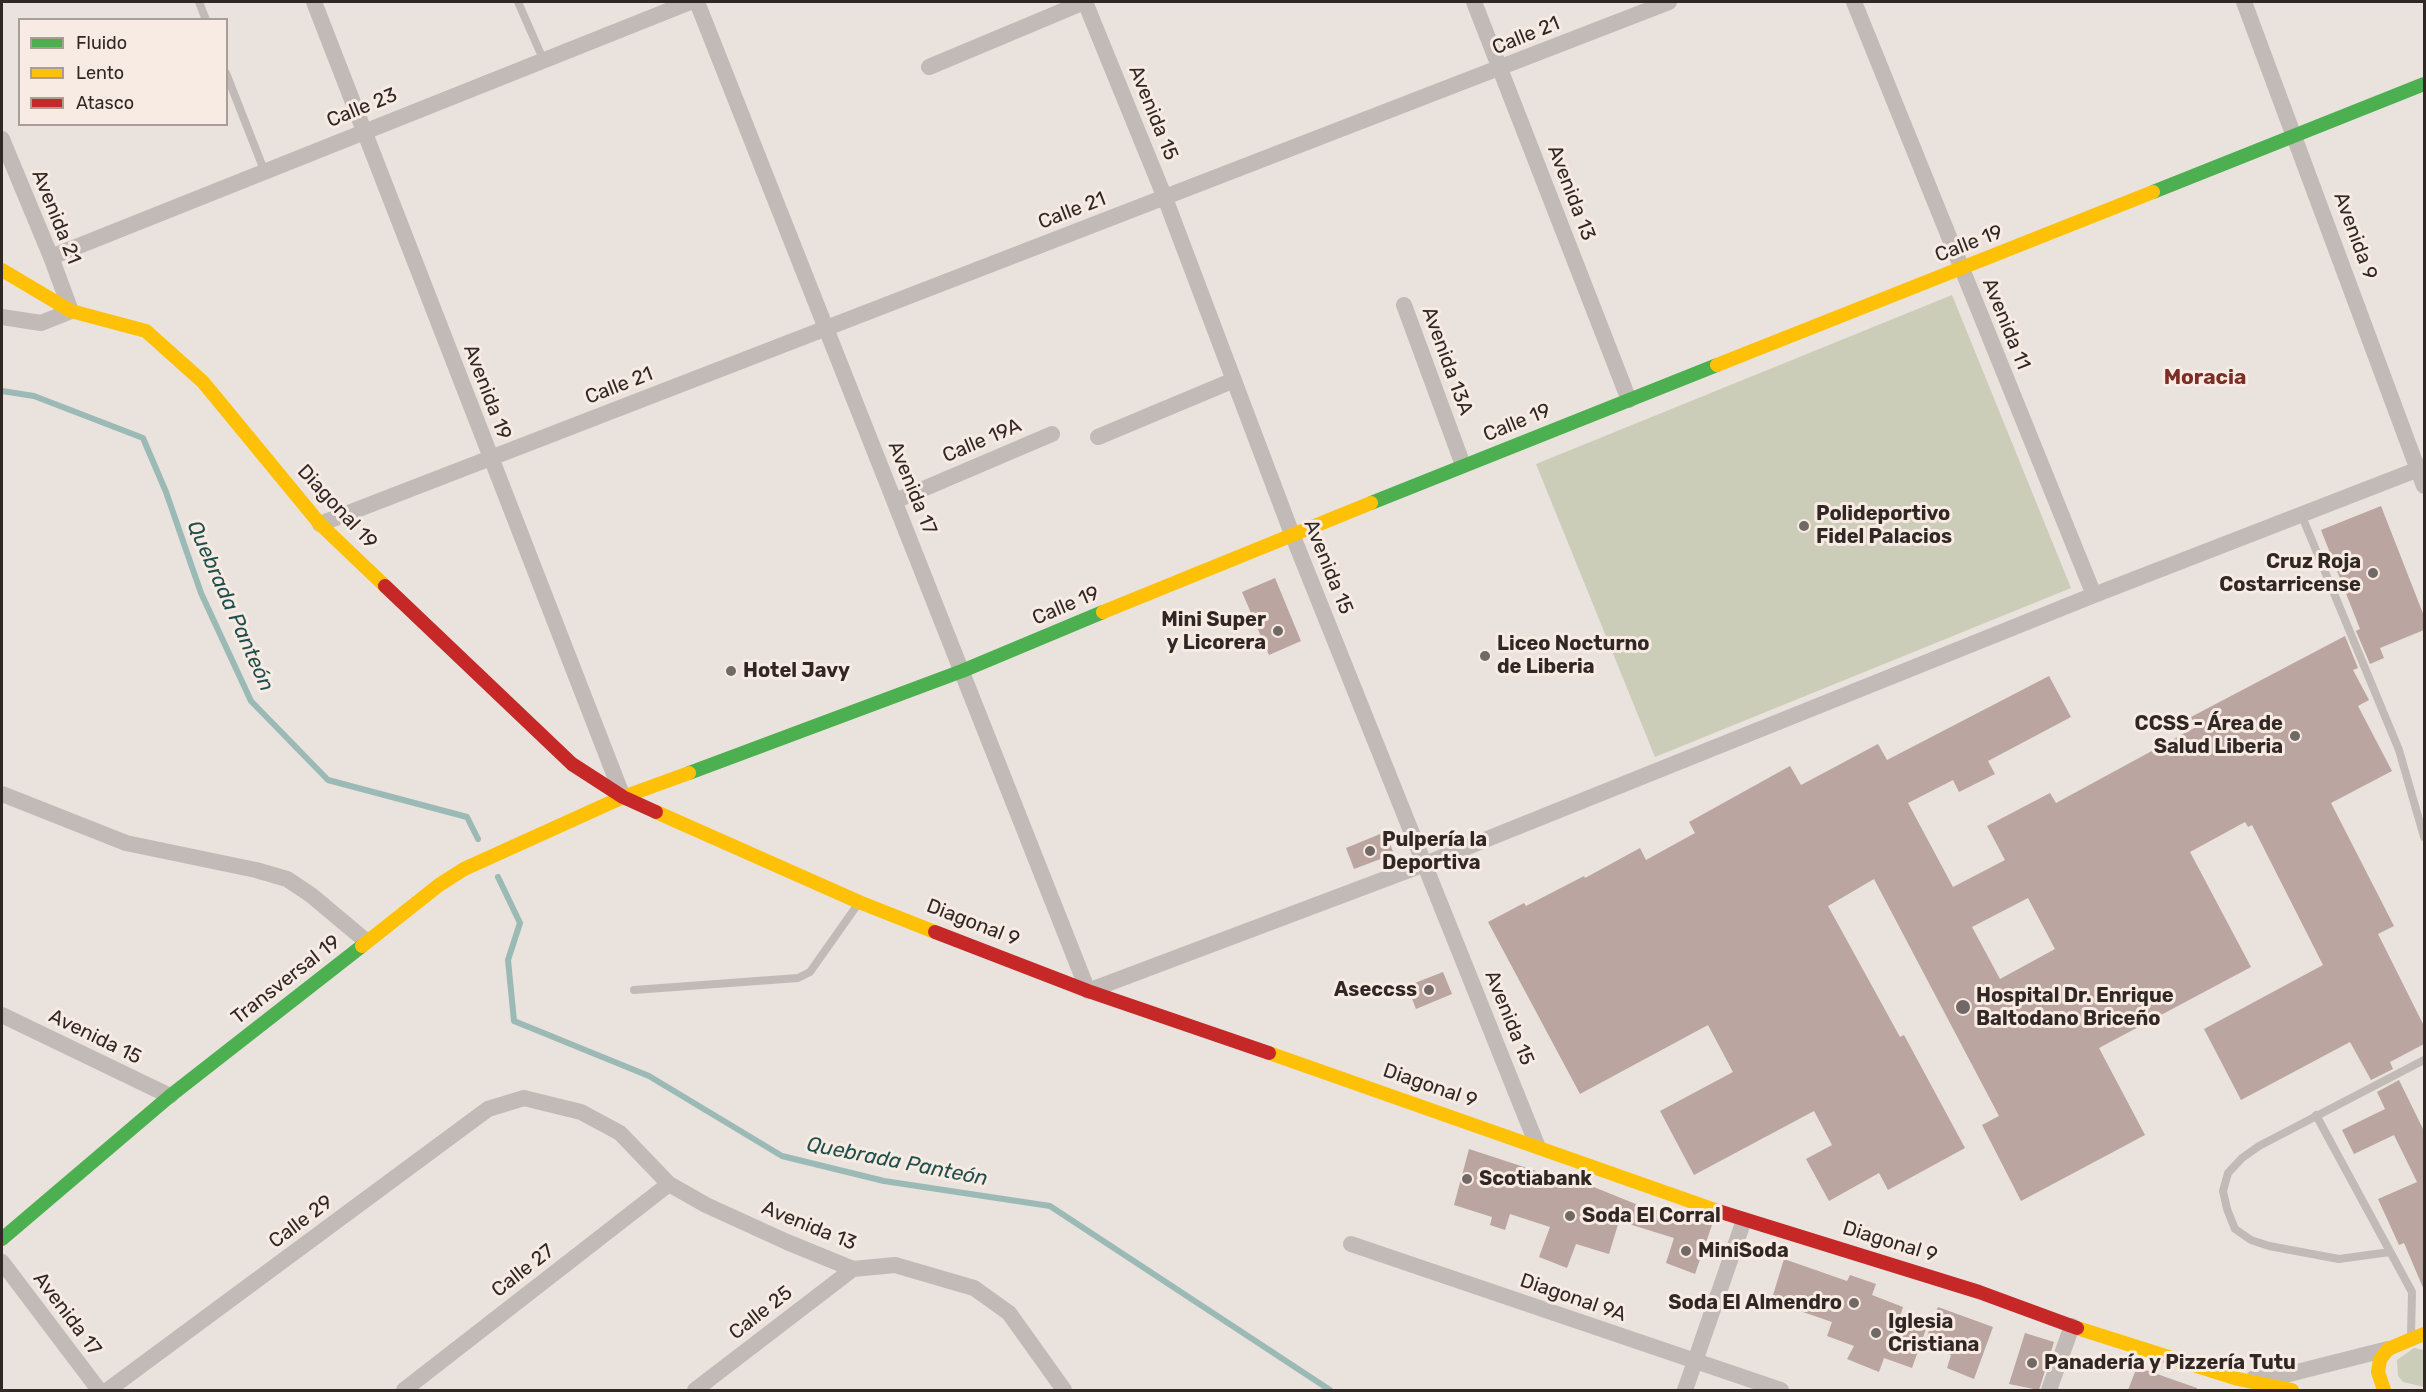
<!DOCTYPE html>
<meta charset="utf-8">
<style>
body{margin:0}
#map{position:relative;width:2426px;height:1392px;overflow:hidden;background:#e9e2dd;font-family:Rubik,sans-serif}
canvas{display:block}
.frame{position:absolute;inset:0;border:3px solid #312825;pointer-events:none}
.legend{position:absolute;left:18px;top:18px;width:210px;height:108px;box-sizing:border-box;background:#f7ebe3;border:2px solid #a89d97;margin:0;padding:8px 10px;list-style:none;font-size:18px;color:#312825}
.legend li{display:flex;align-items:center;gap:12px;height:30px}
.legend b{width:30px;border:2px solid #a89d97}
</style>
<div id="map">
<canvas width="2426" height="1392"></canvas>
<div class="frame"></div>
<ul class="legend">
<li><b style="height:8px;background:#4caf50"></b>Fluido</li>
<li><b style="height:8px;background:#ffc107"></b>Lento</li>
<li><b style="height:8px;background:#c62828"></b>Atasco</li>
</ul>
</div>
<script>
const c = document.querySelector('canvas').getContext('2d');
c.lineJoin = 'round';
function fillPath(path, color) { c.fillStyle = color; c.fill(path, 'evenodd'); }
const shape = rows => new Path2D(rows.map(r => 'M' + r).join(''));
function stroke(path, color, width, dash) { c.strokeStyle = color; c.lineWidth = width; c.lineCap = dash ? 'butt' : 'round'; c.setLineDash(dash || []); c.stroke(path); }
function label(font, color, halo, rows, align = 'center') {
  c.font = font + ' Rubik,sans-serif'; c.lineWidth = 6; c.setLineDash([]); c.textBaseline = 'middle'; c.strokeStyle = halo; c.fillStyle = color; for (const [text, x, y, turn = 0] of rows) {
    c.save(); c.translate(x, y); c.rotate((+turn || 0) * Math.PI / 180); c.textAlign = isNaN(turn) ? turn : align; if (halo) c.strokeText(text, 0, 0); c.fillText(text, 0, 0); c.restore();
  }
}
fillPath(shape([
 [1952,295,2071,588,1655,757,1536,464],
 [2414,1348,2424,1350,2424,1387,2403,1382,2398,1376,2397,1360]
]), '#cccdb8');
stroke(shape([
 [2,391,34,396,143,438,166,492,201,593,251,701,328,780,467,817,478,839],
 [498,877,520,923,508,960,514,1021,649,1076,782,1156,884,1181,1050,1206,1330,1390]
]), '#9bbab6', 6);
fillPath(shape([
 [2381,506,2424,616,2424,630,2380,648,2384,658,2370,664,2356,631,2360,629,2321,530],
 [1275,578,1301,641,1269,655,1242,592],
 [2345,636,2358,668,2353,670,2369,700,2358,706,2392,771,2331,803,2394,926,2378,934,2424,1026,2424,1044,2390,1062,2393,1069,2371,1080,2350,1042,2241,1100,2204,1029,2323,965,2252,825,2248,827,2245,822,2190,852,2251,967,2099,1048,2145,1135,2021,1201,1982,1125,1999,1116,1874,879,1828,906,1900,1037,1904,1035,1965,1148,1888,1190,1879,1173,1829,1201,1806,1159,1832,1145,1814,1111,1694,1175,1660,1111,1733,1072,1708,1025,1580,1094,1488,922,1524,903,1526,906,1584,876,1585,878,1640,848,1646,860,1695,833,1689,822,1790,766,1801,785,1878,744,1887,760,2049,676,2071,717,1988,761,1995,774,1959,792,1953,780,1908,803,1953,887,2005,860,1987,826,2050,793,2056,803,2196,727,2191,717],
 [2028,898,2055,949,2000,979,1972,927],
 [1385,832,1394,854,1354,869,1346,848],
 [1443,972,1452,994,1416,1009,1407,986],
 [2399,1080,2424,1131,2424,1290,2404,1243,2399,1245,2378,1199,2417,1182,2394,1135,2354,1154,2342,1130,2385,1109,2377,1092],
 [1469,1149,1567,1181,1569,1177,1653,1211,1654,1209,1681,1218,1683,1214,1712,1225,1695,1274,1666,1263,1674,1238,1619,1221,1609,1254,1576,1244,1567,1268,1539,1257,1550,1227,1510,1214,1505,1230,1490,1225,1492,1217,1454,1205],
 [1784,1259,1847,1281,1850,1275,1876,1284,1872,1295,1903,1307,1899,1319,1926,1329,1912,1368,1884,1358,1879,1372,1847,1359,1854,1346,1827,1336,1832,1322,1800,1311,1802,1305,1773,1295],
 [1938,1307,1993,1327,1974,1379,1947,1368,1951,1355,1924,1344],
 [2025,1333,2054,1342,2039,1390,2009,1384],
 [2137,1367,2197,1388,2197,1390,2128,1390]
]), '#bba5a0');
stroke(shape([
 [199,2,206,20],
 [518,2,543,59],
 [226,73,264,170],
 [2301,514,2399,750,2424,837],
 [634,990,798,978,810,972,858,904],
 [2316,1115,2412,1292,2411,1336],
 [2390,1252,2339,1259,2269,1246,2251,1240,2235,1229,2227,1209,2223,1191,2228,1173,2242,1158,2259,1146,2424,1060]
]), '#c2bab6', 8);
stroke(shape([
 [314,2,623,797],
 [697,2,1088,991,1425,864,2094,595,2424,467],
 [1085,2,1165,198,1292,534,1537,1145],
 [1474,2,1629,400],
 [1854,2,2094,595],
 [2244,2,2424,486],
 [929,67,1084,2],
 [2,139,51,257,71,311,41,323,2,317],
 [51,257,690,2],
 [1404,305,1463,465],
 [1098,437,1234,380],
 [895,501,1052,434],
 [320,524,1669,2],
 [2,794,126,843,256,870,287,879,311,895,366,941],
 [2,1015,170,1096],
 [1351,1244,1781,1390],
 [2,1262,99,1390],
 [2254,1378,2289,1374,2388,1349],
 [108,1390,488,1109,524,1098,581,1112,620,1133,669,1184,706,1205,787,1242,853,1269,895,1265,974,1288,1009,1313,1064,1390],
 [404,1390,669,1184],
 [695,1390,853,1269],
 [1685,1390,1744,1220],
 [2049,1390,2072,1326]
]), '#c2bab6', 16);
stroke(shape([
 [2153,192,2424,84],
 [1371,503,1717,365],
 [689,773,962,671,1103,612],
 [2,1239,170,1096,362,946]
]), '#4caf50', 14);
stroke(shape([
 [2,270,71,311,146,331,203,382,320,524,385,586],
 [1717,365,2153,192],
 [1103,612,1371,503],
 [656,812,859,902,935,932],
 [362,946,439,885,464,869,623,797,689,773],
 [1269,1053,1721,1212],
 [2077,1328,2238,1379,2292,1390],
 [2384,1390,2378,1372,2380,1360,2388,1349,2424,1334]
]), '#ffc107', 14);
stroke(shape([
 [385,586,572,764,623,797,656,812],
 [935,932,1088,991,1269,1053],
 [1721,1212,1979,1292,2077,1328]
]), '#c62828', 14);
for (const [x, y, r, color] of [
 [1804,526,6,"#716965"],
 [2373,573,6,"#716965"],
 [1278,631,6,"#716965"],
 [1485,656,6,"#716965"],
 [731,671,6,"#716965"],
 [2295,736,6,"#716965"],
 [1370,851,6,"#716965"],
 [1429,990,6,"#716965"],
 [1963,1007,8,"#716965"],
 [1467,1179,6,"#716965"],
 [1570,1216,6,"#716965"],
 [1686,1251,6,"#716965"],
 [1854,1303,6,"#716965"],
 [1876,1333,6,"#716965"],
 [2032,1363,6,"#716965"]
]) { const dot = new Path2D(); dot.arc(x, y, r, 0, 2 * Math.PI); c.fillStyle = color; c.fill(dot); stroke(dot, '#f7ebe3', 2); }
label('20px', '#312825', '#f7ebe3', [
 ["Calle 21",1526,36,-22],
 ["Calle 23",362,108,-22],
 ["Avenida 15",1153,113,68],
 ["Avenida 13",1571,193,69],
 ["Calle 21",1072,211,-21],
 ["Avenida 21",56,217,68],
 ["Avenida 9",2355,236,70],
 ["Calle 19",1969,244,-21],
 ["Avenida 11",2006,324,68],
 ["Avenida 13A",1447,361,70],
 ["Calle 21",619,386,-21],
 ["Avenida 19",487,392,69],
 ["Calle 19",1517,423,-22],
 ["Calle 19A",982,441,-23],
 ["Avenida 17",912,488,68],
 ["Diagonal 19",337,507,47],
 ["Avenida 15",1328,567,68],
 ["Calle 19",1066,606,-23],
 ["Diagonal 9",973,923,21],
 ["Transversal 19",286,980,-38],
 ["Avenida 15",1509,1018,68],
 ["Avenida 15",95,1037,26],
 ["Diagonal 9",1430,1086,19],
 ["Calle 29",301,1222,-37],
 ["Avenida 13",809,1226,22],
 ["Diagonal 9",1890,1242,17],
 ["Calle 27",523,1271,-38],
 ["Diagonal 9A",1573,1298,19],
 ["Calle 25",761,1313,-38],
 ["Avenida 17",67,1314,53]
]);
label('bold 20px', '#312825', '#f7ebe3', [
 ["Polideportivo",1816,514],
 ["Fidel Palacios",1816,537],
 ["Cruz Roja",2361,562,"right"],
 ["Costarricense",2361,585,"right"],
 ["Mini Super",1266,620,"right"],
 ["y Licorera",1266,643,"right"],
 ["Liceo Nocturno",1497,644],
 ["de Liberia",1497,667],
 ["Hotel Javy",743,671],
 ["CCSS - Área de",2283,724,"right"],
 ["Salud Liberia",2283,747,"right"],
 ["Pulpería la",1382,840],
 ["Deportiva",1382,863],
 ["Aseccss",1417,990,"right"],
 ["Hospital Dr. Enrique",1976,996],
 ["Baltodano Briceño",1976,1019],
 ["Scotiabank",1479,1179],
 ["Soda El Corral",1582,1216],
 ["MiniSoda",1698,1251],
 ["Soda El Almendro",1842,1303,"right"],
 ["Iglesia",1888,1322],
 ["Cristiana",1888,1345],
 ["Panadería y Pizzería Tutu",2044,1363]
], 'left');
label('bold 21px', '#792f25', '#f7ebe3', [
 ["Moracia",2205,378]
]);
label('italic 21px', '#1f4f4c', '#f7ebe3', [
 ["Quebrada Panteón",230,606,66],
 ["Quebrada Panteón",897,1162,11]
]);
</script>
